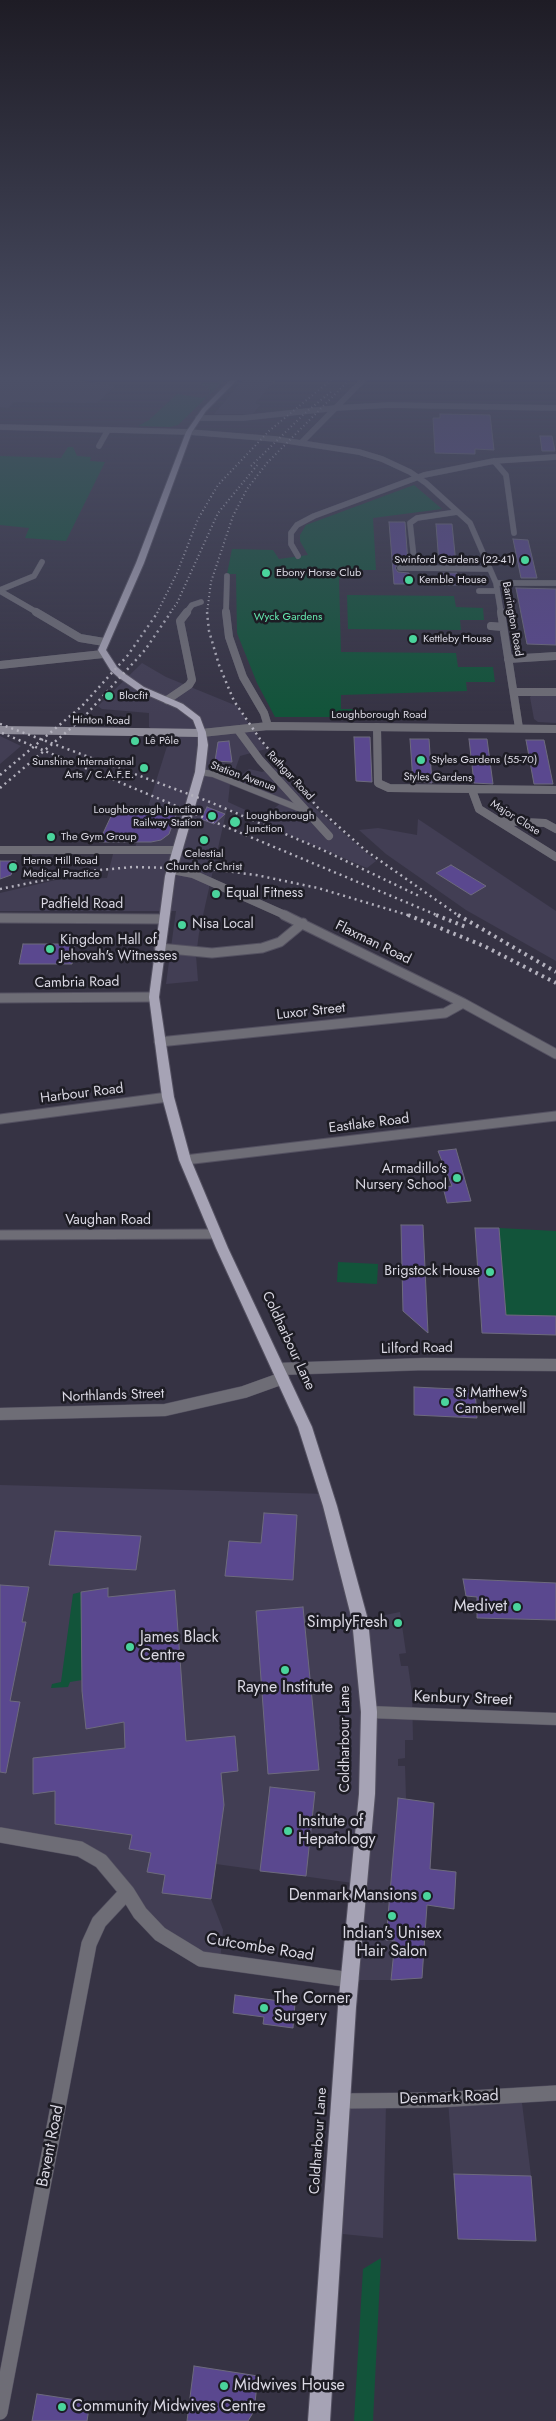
<!DOCTYPE html>
<meta charset="utf-8">
<style>
body{margin:0}
canvas{display:block;background:#363344}
</style>
<canvas width="556" height="2421"></canvas>
<script>
const c = document.querySelector('canvas').getContext('2d');
c.lineJoin = 'round';
function fillPath(path, color) { c.fillStyle = color; c.fill(path, 'evenodd'); }
const shape = rows => new Path2D(rows.map(r => 'M' + r).join(''));
function stroke(path, color, width, dash) { c.strokeStyle = color; c.lineWidth = width; c.lineCap = dash ? 'butt' : 'round'; c.setLineDash(dash || []); c.stroke(path); }
function label(font, color, halo, rows, align = 'center') {
  c.font = font + ' Jost,sans-serif'; c.lineWidth = 5; c.setLineDash([]); c.textBaseline = 'middle'; c.strokeStyle = halo; c.fillStyle = color; for (const [text, x, y, turn = 0] of rows) {
    c.save(); c.translate(x, y); c.rotate((+turn || 0) * Math.PI / 180); c.textAlign = isNaN(turn) ? turn : align; if (halo) c.strokeText(text, 0, 0); c.fillText(text, 0, 0); c.restore();
  }
}
fillPath(shape([
 [3,375,47,375,115,386,97,403,13,402,9,408,0,407,0,382],
 [247,375,286,375,278,377,255,403,260,405,253,414,214,414],
 [142,663,166,677,237,706,266,749,240,756,230,784,228,802,263,818,283,801,233,781,249,769,262,772,277,767,303,798,376,861,367,868,227,808,199,933,196,956,198,981,166,984,176,911,0,911,0,893,56,880,107,878,113,854,135,848,169,740,149,727,149,713,102,709,98,706],
 [533,694,556,694,556,723,538,722,534,719,530,697],
 [0,736,21,746,0,764],
 [418,819,556,911,556,961,466,910,386,854,359,830,378,828,417,835],
 [0,1485,327,1494,361,1620,400,1612,406,1653,399,1654,401,1666,408,1666,412,1694,413,1740,405,1740,405,1758,398,1759,398,1766,405,1766,406,1799,404,1827,395,1826,395,1831,403,1833,391,1877,390,1887,399,1888,386,1933,386,1940,395,1941,391,1980,351,1980,360,1884,216,1864,211,1899,223,1930,220,1961,160,1934,101,1861,0,1835],
 [521,2095,531,2176,536,2241,458,2239,448,2099],
 [342,2101,386,2103,383,2238,333,2233]
]), '#423e54');
fillPath(shape([
 [218,375,229,375,211,393,178,425,170,427,138,426,149,420,177,394,202,398,208,396,211,390,207,389,209,386,200,385,203,382,218,382,224,376],
 [68,447,73,447,77,456,91,457,90,461,105,462,66,541,25,538,29,528,0,525,0,456,61,458],
 [414,485,442,509,373,518,376,570,351,570,339,579,341,652,456,653,458,667,493,667,495,682,466,682,467,691,341,695,341,709,362,709,362,717,275,717,257,683,237,633,236,574,227,574,232,549,273,550,279,559,308,555,300,541,300,535,306,525],
 [347,595,454,596,456,607,483,608,484,620,460,620,461,630,348,629],
 [499,1228,556,1231,556,1316,506,1315],
 [338,1262,378,1264,377,1284,337,1282],
 [81,1592,82,1680,70,1682,68,1687,51,1688,52,1684,61,1682,73,1594],
 [381,2258,373,2421,354,2421,363,2269]
]), '#12543a');
const building = shape([
 [440,414,490,415,494,450,475,449,475,454,435,453,433,418,440,418,440,414],
 [540,436,552,436,555,451,542,451,540,436],
 [389,522,405,522,408,563,398,564,395,568,398,572,409,573,410,584,394,584,389,522],
 [436,524,452,524,456,564,439,564,436,524],
 [513,539,528,540,537,578,521,578,513,539],
 [440,573,457,573,458,585,441,585,440,573],
 [516,588,556,589,556,645,527,644,516,588],
 [354,737,370,737,372,782,356,781,354,737],
 [410,739,429,739,432,783,413,782,410,739],
 [469,739,487,739,493,784,474,783,469,739],
 [526,740,544,740,553,784,534,784,526,740],
 [229,741,232,762,215,761,218,742,229,741],
 [207,807,225,814,214,824,201,819,207,807],
 [113,812,177,812,169,834,161,840,151,842,99,842,113,812],
 [0,861,16,861,11,875,0,879,0,861],
 [451,865,486,886,471,895,436,873,451,865],
 [23,944,75,944,72,964,19,964,23,944],
 [456,1149,471,1201,447,1203,443,1187,452,1186,438,1151,456,1149],
 [401,1225,423,1225,428,1333,403,1311,401,1225],
 [475,1228,499,1228,506,1315,556,1316,556,1335,482,1333,475,1228],
 [414,1387,475,1390,477,1418,414,1415,414,1387],
 [264,1513,297,1515,293,1580,225,1576,229,1541,261,1543,264,1513],
 [55,1531,141,1536,136,1570,49,1565,55,1531],
 [463,1579,556,1583,556,1620,477,1618,477,1597,466,1596,463,1579],
 [0,1585,29,1587,22,1622,26,1622,10,1701,20,1702,6,1773,0,1772,0,1585],
 [108,1588,108,1597,175,1590,186,1741,235,1736,238,1771,221,1773,224,1805,211,1899,162,1893,165,1875,147,1872,151,1853,129,1849,132,1835,55,1824,55,1791,33,1794,33,1758,125,1748,124,1722,86,1729,82,1691,81,1592,108,1588],
 [303,1607,319,1770,268,1774,256,1611,303,1607],
 [270,1787,315,1792,306,1876,260,1871,270,1787],
 [398,1798,434,1803,430,1869,456,1872,454,1909,427,1905,422,1978,391,1980,395,1941,386,1940,398,1798],
 [235,1995,295,2003,293,2028,263,2024,264,2017,233,2013,235,1995],
 [454,2174,531,2176,536,2241,458,2239,454,2174],
 [194,2366,258,2376,254,2411,248,2421,187,2421,194,2366],
 [37,2394,90,2402,87,2421,32,2421,37,2394]
]);
fillPath(building, '#5a488f');
stroke(building, '#6d6a7d', 1);
const pedestrian = shape([
 [200,772,213,774,308,812]
]);
const minorFar4 = shape([
 [414,377,499,379,510,375],
 [198,418,243,418,336,408,389,405,556,408],
 [0,427,189,432,275,439,359,452,382,459,410,472,426,483,470,523,496,583,501,613],
 [302,442,368,375],
 [99,446,108,430],
 [494,461,506,475,514,533],
 [457,512,417,518,410,523,415,568,489,569],
 [298,556,291,544,291,533,297,525,314,516,424,475,494,461,556,457],
 [400,568,415,568],
 [496,583,556,583],
 [0,590,34,576,42,562],
 [0,591,38,613],
 [479,591,497,591],
 [186,613,192,605,201,602],
 [226,613,227,576]
]);
const minorFar3 = shape([
 [36,612,80,638,104,642],
 [226,612,229,637,243,677,264,713,268,726],
 [501,612,519,728],
 [491,626,503,627],
 [508,659,556,656],
 [0,665,103,654],
 [514,692,556,692],
 [167,700,189,685,192,680,180,621,187,612],
 [377,727,378,783,389,788,556,790],
 [238,730,260,760,329,836],
 [472,790,479,809,556,857],
 [500,821,545,823,556,829],
 [172,870,193,874,287,916]
]);
const minorFar2 = shape([
 [284,915,463,1003,556,1054],
 [0,918,163,919],
 [159,948,212,953,262,948,280,942,303,923],
 [0,998,154,997],
 [159,1042,445,1013,463,1003],
 [0,1119,168,1097],
 [185,1160,556,1116],
 [0,1235,216,1234]
]);
const minorFar1 = shape([
 [0,1414,165,1410,244,1392,283,1378],
 [369,1712,556,1719]
]);
const minor = shape([
 [0,1835,80,1849,101,1861,127,1892,140,1913,160,1934,201,1959,351,1980],
 [342,2101,438,2100,556,2093],
 [0,2412,89,1944,99,1922,127,1892]
]);
const tertiaryFar1 = shape([
 [202,733,268,726,556,729],
 [0,850,177,850]
]);
const tertiary = shape([
 [278,1369,425,1364,556,1365]
]);
const secondary = shape([
 [0,730,202,733]
]);
const primary = shape([
 [235,375,242,375,206,411,192,432,144,563,106,650,117,667,124,673,144,687,183,704,200,717,206,733,208,745,205,772,175,876,159,997,174,1097,191,1160,228,1248,312,1427,337,1506,368,1620,377,1712,375,1794,356,2007,330,2421,308,2421,338,2007,359,1794,361,1712,352,1620,323,1506,298,1427,216,1248,179,1160,162,1097,149,997,165,876,195,772,198,745,198,733,193,720,177,708,138,691,118,677,111,671,98,650,136,563,186,432,202,409,235,375]
]);
stroke(pedestrian, '#545161', 7);
stroke(minorFar4, '#545161', 6);
stroke(minorFar3, '#545161', 8);
stroke(minorFar2, '#545161', 11);
stroke(minorFar1, '#545161', 13);
stroke(minor, '#545161', 16);
stroke(tertiaryFar1, '#545161', 8);
stroke(tertiary, '#545161', 13);
stroke(secondary, '#545161', 8);
stroke(primary, '#545161', 2);
stroke(pedestrian, '#6e6d76', 6);
stroke(minorFar4, '#6e6d76', 5.5);
stroke(minorFar3, '#6e6d76', 8);
stroke(minorFar2, '#6e6d76', 9);
stroke(minorFar1, '#6e6d76', 12);
stroke(minor, '#6e6d76', 15);
stroke(tertiaryFar1, '#6e6d76', 8);
stroke(tertiary, '#6e6d76', 12);
stroke(secondary, '#8e8c99', 8);
fillPath(primary, '#a6a3b5');
stroke(shape([
 [251,466,305,413,332,391],
 [157,613,177,573,198,519,218,485,269,431,337,375],
 [170,613,177,603,218,513,259,463],
 [207,613,211,582,233,516,247,489,267,463,354,375]
]), '#b4b2be', 2, [1, 3]);
stroke(shape([
 [207,612,209,631,219,665,234,701,260,739,319,809,365,850,459,916],
 [0,724,210,802,323,850,419,896],
 [2,733,439,916],
 [0,775,82,706,128,655,158,612],
 [0,788,83,718,145,650,171,612],
 [0,889,89,871,133,867,210,869,256,875,318,888,411,916]
]), '#b4b2be', 2.5, [2, 4]);
stroke(shape([
 [408,915,484,946,556,983],
 [436,915,466,927],
 [458,915,556,972]
]), '#b4b2be', 4, [2.5, 4.5]);
const sky = c.createLinearGradient(0, 0, 0, 714);
sky.addColorStop(0, '#1e1c25');
sky.addColorStop(0.53, '#4c5067');
sky.addColorStop(1, '#4c506700');
c.fillStyle = sky;
c.fillRect(0, 0, 556, 714);
for (const [x, y, r, color] of [
 [525,560,5,"#4ad49c"],
 [266,573,5,"#4ad49c"],
 [409,580,5,"#4ad49c"],
 [413,639,5,"#4ad49c"],
 [109,696,5,"#4ad49c"],
 [135,741,5,"#4ad49c"],
 [421,760,5,"#4ad49c"],
 [144,768,5,"#4ad49c"],
 [212,816,5,"#4ad49c"],
 [235,822,6,"#4ad49c"],
 [51,837,5,"#4ad49c"],
 [204,840,5,"#4ad49c"],
 [13,867,5,"#4ad49c"],
 [216,894,5,"#4ad49c"],
 [182,925,5,"#4ad49c"],
 [50,949,5,"#4ad49c"],
 [457,1178,5,"#4ad49c"],
 [490,1272,5,"#4ad49c"],
 [445,1402,5,"#4ad49c"],
 [517,1607,5,"#4ad49c"],
 [398,1623,5,"#4ad49c"],
 [130,1647,5,"#4ad49c"],
 [285,1670,5,"#4ad49c"],
 [288,1831,5,"#4ad49c"],
 [427,1896,5,"#4ad49c"],
 [392,1916,5,"#4ad49c"],
 [264,2008,5,"#4ad49c"],
 [224,2386,5,"#4ad49c"],
 [62,2407,5,"#4ad49c"]
]) { const dot = new Path2D(); dot.arc(x, y, r, 0, 2 * Math.PI); c.fillStyle = color; c.fill(dot); stroke(dot, '#1d1c24', 2); }
label('11px', '#dad8e3', '#1d1c24', [
 ["Swinford Gardens (22-41)",515,560,"right"],
 ["Ebony Horse Club",276,573],
 ["Kemble House",419,580],
 ["Kettleby House",423,639],
 ["Blocfit",119,696],
 ["Lê Pôle",145,741],
 ["Styles Gardens (55-70)",431,760],
 ["Sunshine International",134,762,"right"],
 ["Arts / C.A.F.E.",134,775,"right"],
 ["Loughborough Junction",202,810,"right"],
 ["Railway Station",202,823,"right"],
 ["Loughborough",246,816],
 ["Junction",246,829],
 ["The Gym Group",61,837],
 ["Celestial",204,854,"center"],
 ["Church of Christ",204,867,"center"],
 ["Herne Hill Road",23,861],
 ["Medical Practice",23,874]
], 'left');
label('11px', '#65e9b0', '#1d1c24', [
 ["Wyck Gardens",288,617]
]);
label('11px', '#dad8e3', '#1d1c24', [
 ["Barrington Road",512,619,80],
 ["Loughborough Road",379,715],
 ["Hinton Road",101,721,1],
 ["Rathgar Road",290,776,47],
 ["Station Avenue",243,777,20],
 ["Styles Gardens",438,778,1],
 ["Major Close",515,818,32]
]);
label('14px', '#dad8e3', '#1d1c24', [
 ["Equal Fitness",226,894],
 ["Nisa Local",192,925],
 ["Kingdom Hall of",60,941],
 ["Jehovah's Witnesses",60,957],
 ["Armadillo's",447,1170,"right"],
 ["Nursery School",447,1186,"right"],
 ["Brigstock House",480,1272,"right"],
 ["St Matthew's",455,1394],
 ["Camberwell",455,1410]
], 'left');
label('14px', '#dad8e3', '#1d1c24', [
 ["Padfield Road",82,905],
 ["Flaxman Road",373,943,26],
 ["Cambria Road",77,983,-1],
 ["Luxor Street",311,1012,-6],
 ["Harbour Road",82,1094,-7],
 ["Eastlake Road",369,1124,-7],
 ["Vaughan Road",108,1221],
 ["Coldharbour Lane",288,1341,65],
 ["Lilford Road",417,1349,-1],
 ["Northlands Street",113,1396,-2],
 ["Coldharbour Lane",346,1739,-90],
 ["Coldharbour Lane",319,2141,-86]
]);
label('16px', '#dad8e3', '#1d1c24', [
 ["Medivet",507,1607,"right"],
 ["SimplyFresh",388,1623,"right"],
 ["James Black",140,1638],
 ["Centre",140,1656],
 ["Rayne Institute",285,1688,"center"],
 ["Insitute of",298,1822],
 ["Hepatology",298,1840],
 ["Denmark Mansions",417,1896,"right"],
 ["Indian's Unisex",392,1934,"center"],
 ["Hair Salon",392,1952,"center"],
 ["The Corner",274,1999],
 ["Surgery",274,2017],
 ["Midwives House",234,2386],
 ["Community Midwives Centre",72,2407]
], 'left');
label('16px', '#dad8e3', '#1d1c24', [
 ["Kenbury Street",463,1699,2],
 ["Cutcombe Road",260,1948,9],
 ["Denmark Road",449,2098,-2],
 ["Bavent Road",51,2146,-79]
]);
</script>
